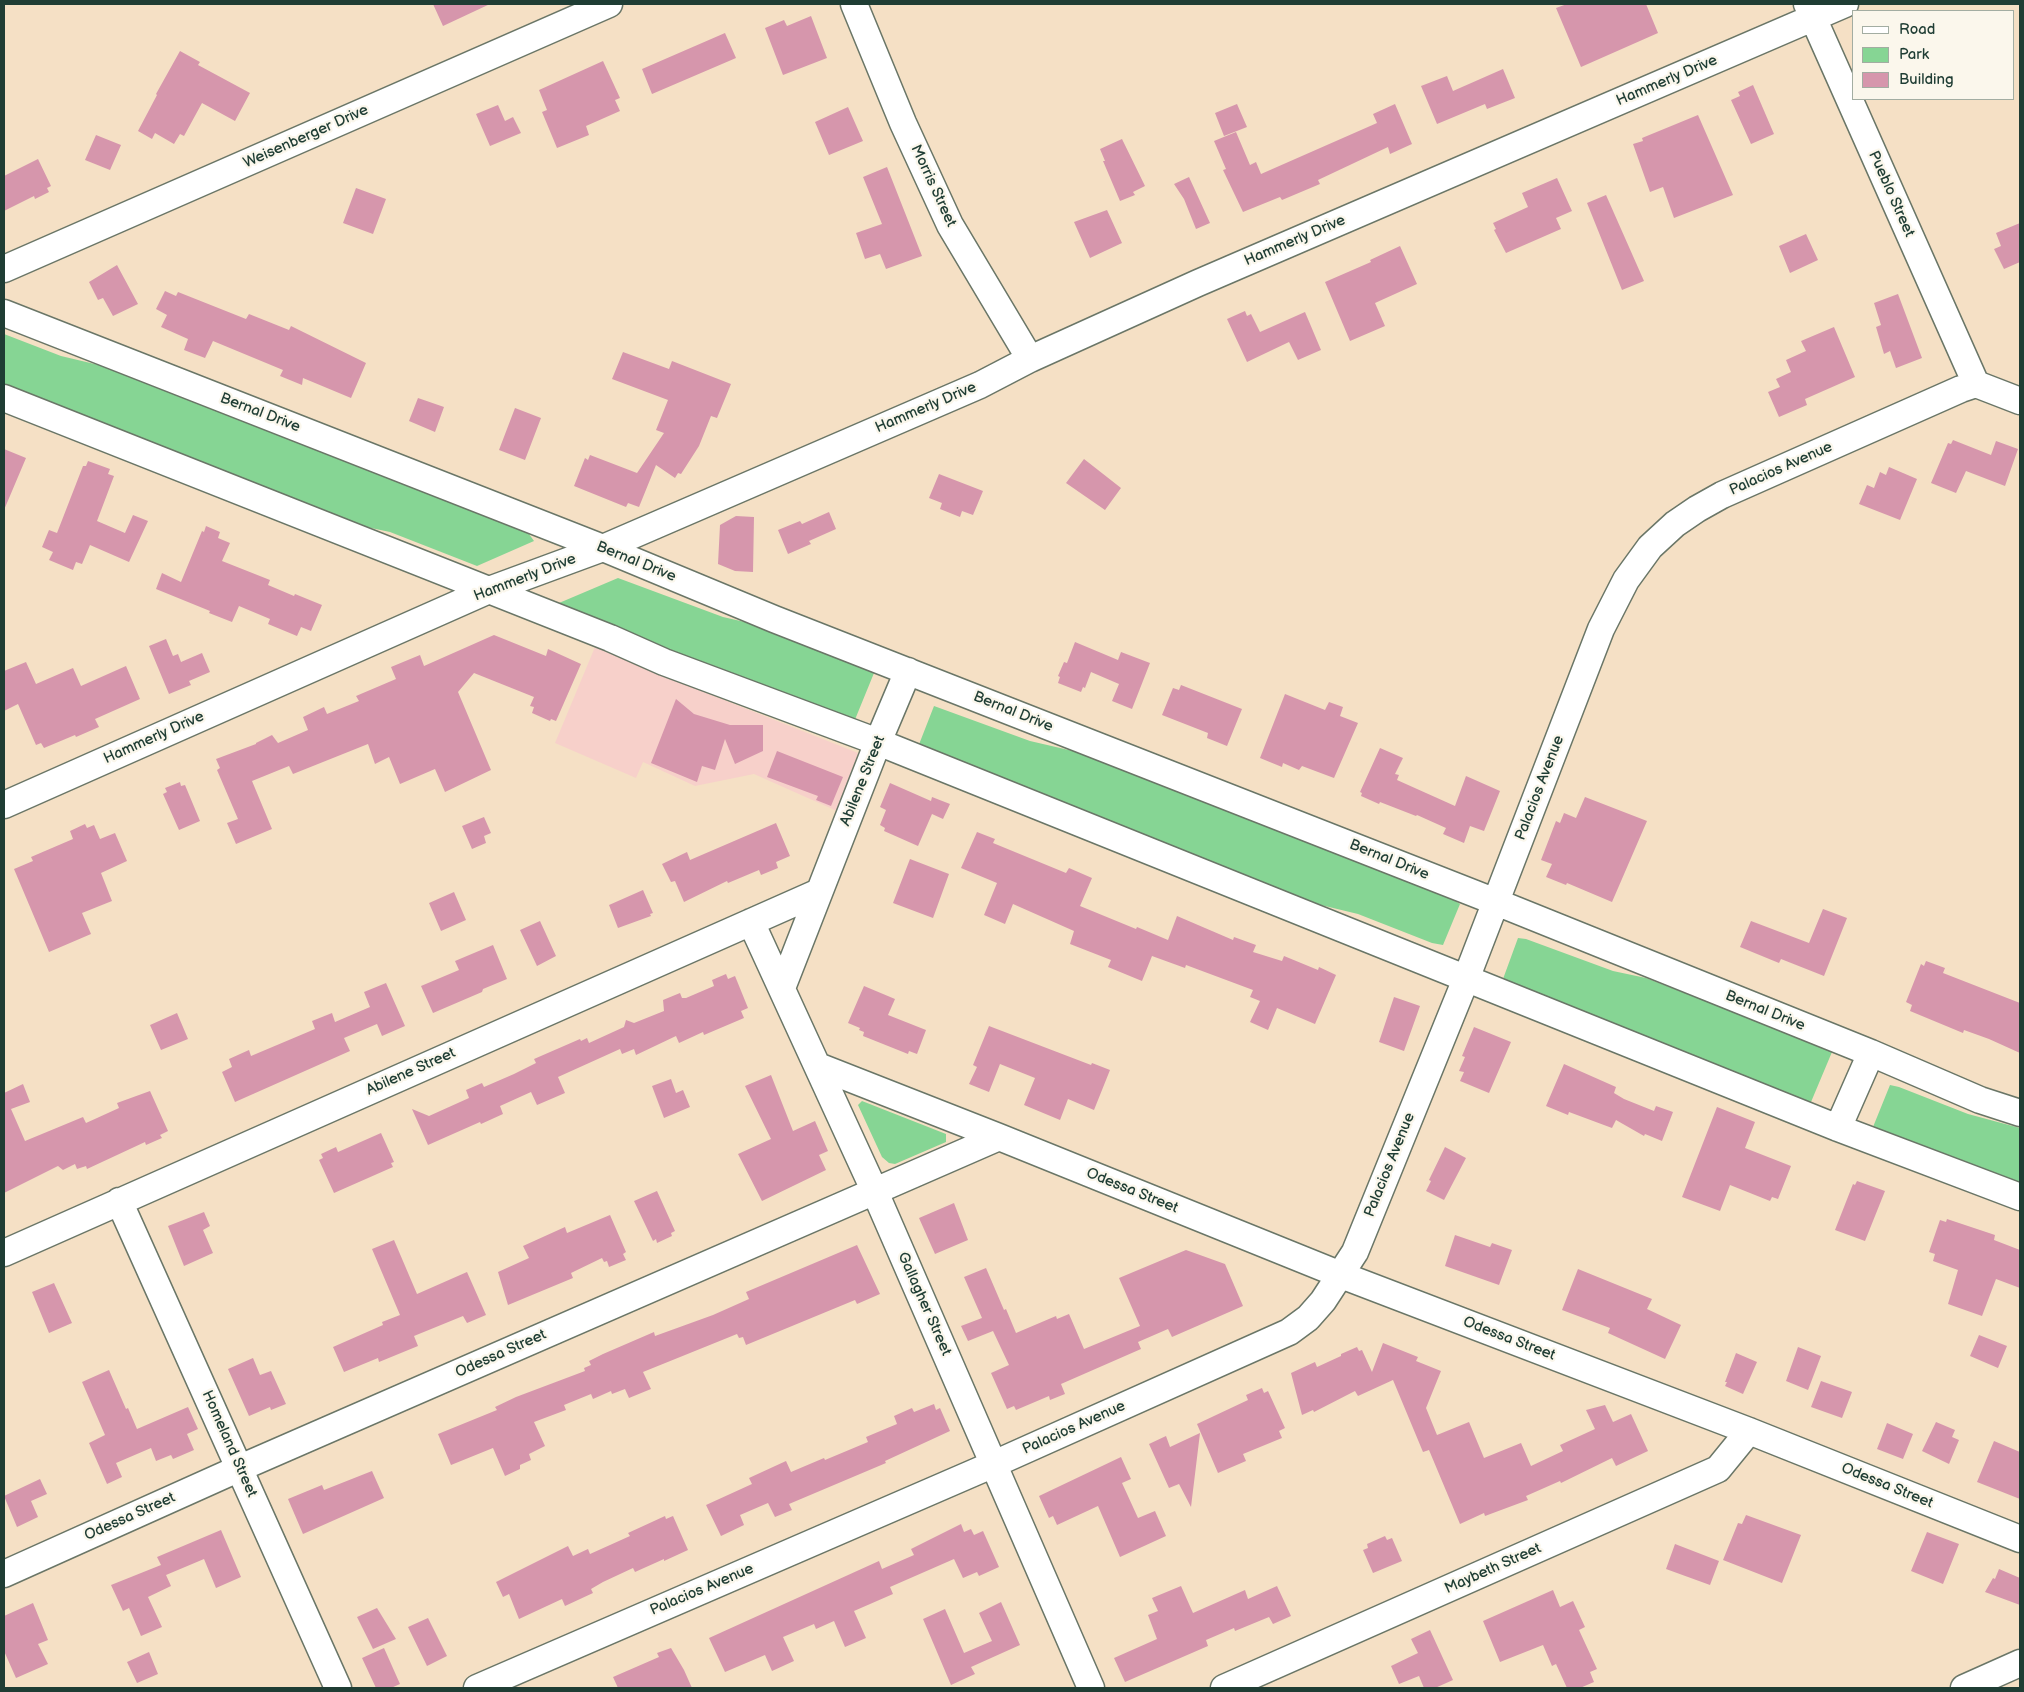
<!DOCTYPE html>
<style>
body{margin:0}
#map{position:relative;width:2024px;height:1692px;overflow:hidden;background:#f5e0c5;font-family:"Balsamiq Sans",sans-serif}
canvas{display:block}
.frame{position:absolute;inset:0;border:5px solid #1f3d34;pointer-events:none}
.legend{position:absolute;left:1852px;top:10px;width:162px;height:90px;box-sizing:border-box;background:#fbf7ec;border:1px solid #a3ada2;margin:0;padding:6px 9px;list-style:none;font-size:15px;color:#1f3d34}
.legend li{display:flex;align-items:center;gap:10px;height:25px}
.legend b{width:25px;border:1px solid #a3ada2}
</style>
<div id="map">
<canvas width="2024" height="1692"></canvas>
<div class="frame"></div>
<ul class="legend">
<li><b style="height:6px;background:#fff"></b>Road</li>
<li><b style="height:14px;background:#86d594"></b>Park</li>
<li><b style="height:14px;background:#d696ac"></b>Building</li>
</ul>
</div>
<script>
const c = document.querySelector('canvas').getContext('2d');
c.lineJoin = 'round';
function fillPath(path, color) { c.fillStyle = color; c.fill(path, 'evenodd'); }
const shape = rows => new Path2D(rows.map(r => 'M' + r).join(''));
function stroke(path, color, width, dash) { c.strokeStyle = color; c.lineWidth = width; c.lineCap = dash ? 'butt' : 'round'; c.setLineDash(dash || []); c.stroke(path); }
function label(font, color, halo, rows, align = 'center') {
  c.font = font + ' "Balsamiq Sans",sans-serif'; c.lineWidth = 4.5; c.setLineDash([]); c.textBaseline = 'middle'; c.strokeStyle = halo; c.fillStyle = color; for (const [text, x, y, turn = 0] of rows) {
    c.save(); c.translate(x, y); c.rotate((+turn || 0) * Math.PI / 180); c.textAlign = isNaN(turn) ? turn : align; if (halo) c.strokeText(text, 0, 0); c.fillText(text, 0, 0); c.restore();
  }
}
fillPath(shape([
 [595,647,676,681,858,753,837,811,754,774,695,786,643,762,636,778,555,743]
]), '#f7d0ca');
fillPath(shape([
 [4,334,61,356,103,366,519,528,529,534,534,541,477,566,390,532,357,525,126,436,4,384],
 [618,578,723,617,758,625,874,673,854,722,573,613,559,603],
 [934,706,1030,741,1086,754,1454,900,1460,904,1443,945,1432,943,1358,914,1300,900,918,747],
 [1518,938,1526,939,1613,971,1646,978,1809,1041,1832,1052,1811,1102,1781,1093,1503,979],
 [1890,1085,1899,1087,1968,1114,2020,1128,2020,1185,1873,1127],
 [862,1101,946,1134,946,1142,895,1164,889,1163,882,1157,858,1105]
]), '#86d594');
fillPath(shape([
 [433,4,490,4,443,26],
 [1567,4,1646,4,1658,33,1581,67,1556,8],
 [811,16,827,58,783,75,765,28,784,20,787,26],
 [725,33,736,58,652,94,642,69],
 [180,51,200,62,198,65,250,93,235,121,202,103,184,136,180,134,174,144,155,133,152,139,138,131,157,95,156,94],
 [603,61,620,98,615,100,620,111,586,126,589,135,557,148,542,112,547,110,539,90],
 [1503,69,1515,98,1487,109,1485,104,1437,124,1421,86,1447,76,1453,91],
 [1753,85,1774,134,1751,144,1731,100,1740,96,1738,92],
 [1237,104,1247,127,1224,136,1215,113],
 [1395,104,1412,144,1390,154,1388,147,1318,180,1320,184,1282,200,1280,197,1243,212,1223,170,1226,169,1214,141,1236,132,1250,165,1256,162,1261,174,1377,123,1373,114],
 [498,105,505,121,513,117,521,133,490,146,476,114],
 [848,107,863,141,829,155,815,122],
 [1698,115,1733,195,1674,218,1663,187,1650,192,1633,144,1643,141,1642,138],
 [96,135,121,145,110,170,85,160],
 [1122,139,1145,186,1133,192,1135,195,1120,201,1103,161,1105,161,1100,149],
 [38,159,51,186,47,188,49,192,35,199,34,196,4,211,4,176],
 [887,167,922,256,886,269,880,254,865,259,856,233,882,224,863,177],
 [1189,177,1210,223,1196,229,1184,199,1174,184],
 [1557,178,1572,211,1556,218,1561,229,1506,253,1494,230,1496,229,1493,223,1528,207,1522,193],
 [356,188,386,199,373,234,343,223],
 [1606,195,1644,281,1622,290,1587,203],
 [1107,210,1122,243,1090,258,1074,222],
 [2020,223,2020,262,2004,269,1994,249,2001,246,1996,233],
 [1806,234,1818,260,1790,273,1779,246],
 [1400,246,1417,284,1375,303,1385,326,1350,341,1325,282,1371,262,1370,260],
 [117,265,138,304,113,316,103,298,98,300,89,282],
 [165,291,176,296,178,292,246,319,249,314,289,330,291,326,366,363,351,398,303,378,302,385,280,376,283,370,213,341,205,358,184,350,188,339,161,327,167,315,156,309],
 [1898,294,1922,358,1896,368,1890,351,1884,354,1876,327,1881,325,1874,303],
 [1245,311,1247,316,1251,314,1260,332,1305,312,1321,350,1298,360,1289,342,1247,362,1227,319],
 [1834,327,1855,377,1805,399,1807,405,1779,417,1768,392,1780,387,1776,379,1791,372,1786,360,1806,351,1801,341],
 [623,352,669,369,672,361,731,384,717,418,711,416,699,446,681,474,678,473,675,478,656,465,639,507,628,503,626,507,574,486,585,458,588,460,590,455,637,473,664,433,656,430,668,400,612,379],
 [418,398,444,407,435,432,409,421],
 [515,408,541,418,525,460,499,450],
 [1953,440,1991,455,1996,441,2018,449,2005,486,1966,471,1956,493,1931,483,1948,443,1951,444],
 [4,449,26,458,4,510],
 [1084,459,1121,488,1105,510,1066,483],
 [88,461,110,469,108,474,114,476,97,521,125,533,133,515,148,521,129,562,90,545,82,564,76,562,73,570,49,560,53,552,42,547,49,530,57,533,83,466,86,466],
 [1889,467,1917,479,1900,520,1859,504,1867,485,1874,488,1880,472,1886,475],
 [939,474,983,491,973,515,962,511,960,517,940,509,942,503,929,498],
 [829,512,836,529,809,541,811,544,788,554,778,530,800,521,802,524],
 [736,516,754,517,753,572,735,571,718,564,720,525],
 [206,526,220,532,218,538,230,543,222,561,270,580,268,585,294,596,295,594,322,605,311,631,301,627,297,636,268,624,270,619,239,606,232,622,209,613,210,611,156,589,162,573,181,582,202,531,204,532],
 [494,635,546,656,548,649,581,664,556,721,551,719,550,721,532,713,534,707,530,706,534,697,474,673,458,692,491,770,445,792,435,769,400,784,389,757,375,764,368,744,293,774,289,766,252,781,272,829,236,844,227,823,238,819,217,770,220,768,216,759,256,744,256,743,272,735,278,743,308,730,303,717,324,707,327,714,359,701,356,696,396,679,391,667,420,655,424,666],
 [166,639,173,656,178,654,181,662,202,653,210,672,189,681,191,685,169,694,149,646],
 [1075,642,1118,660,1121,652,1150,663,1132,709,1112,701,1119,684,1091,672,1085,688,1083,687,1081,692,1058,683,1060,677,1058,676,1064,662,1067,663],
 [26,662,36,684,73,668,81,686,126,666,140,699,95,719,99,727,76,737,75,735,44,748,41,743,36,745,18,704,4,711,4,671],
 [1181,685,1242,709,1227,746,1207,738,1208,733,1162,715,1173,688,1179,690],
 [1285,694,1325,710,1329,702,1343,707,1340,716,1358,723,1334,778,1302,766,1299,770,1283,763,1282,767,1260,758],
 [676,699,694,714,730,725,763,725,763,751,735,764,725,739,715,770,702,766,697,782,651,763],
 [1380,748,1403,758,1395,774,1399,775,1397,780,1455,806,1466,776,1500,791,1484,831,1470,826,1464,843,1443,834,1446,828,1417,815,1416,816,1380,802,1379,804,1361,796,1362,793,1360,792],
 [777,751,843,777,831,806,816,800,818,796,767,777],
 [180,782,181,786,185,785,200,821,179,830,163,794,167,792,165,788],
 [890,783,931,801,932,797,950,804,943,819,932,814,918,846,884,831,885,828,880,825,886,810,880,807],
 [1585,797,1647,821,1612,902,1567,883,1566,885,1546,877,1552,864,1541,860,1556,821,1560,823,1564,813,1576,818],
 [484,817,491,833,484,836,486,843,472,849,462,826],
 [776,823,790,856,776,862,778,868,761,875,759,870,728,883,727,881,684,902,675,881,671,882,662,864,687,852,690,860],
 [85,824,87,828,94,825,100,839,115,833,127,861,101,873,112,901,82,913,91,934,49,952,14,869,33,861,31,857,73,839,70,831],
 [977,832,995,839,993,843,1066,873,1069,868,1092,878,1080,906,1136,929,1137,927,1168,940,1177,916,1233,940,1234,937,1256,945,1253,952,1282,961,1284,956,1318,970,1319,967,1336,975,1315,1024,1277,1008,1268,1030,1250,1022,1260,1001,1250,997,1253,990,1186,965,1185,968,1152,956,1142,981,1108,967,1111,960,1070,944,1074,931,1013,904,1005,924,984,915,997,883,961,868],
 [910,859,949,874,933,918,893,903],
 [643,890,653,913,650,914,651,916,618,928,609,905],
 [454,892,466,920,441,931,429,903],
 [1823,909,1847,918,1824,976,1781,959,1779,963,1740,947,1751,921,1809,943],
 [540,921,556,956,537,966,520,930],
 [493,945,507,979,483,989,482,992,433,1013,421,986,459,970,455,961],
 [1926,961,1945,968,1943,973,2020,1003,2020,1053,1989,1039,1964,1030,1963,1033,1910,1011,1912,1005,1906,1002,1921,964,1924,966],
 [726,974,728,979,735,976,748,1008,741,1011,744,1018,704,1035,703,1032,679,1043,676,1036,636,1055,634,1049,622,1054,620,1049,558,1077,565,1093,537,1105,531,1092,500,1106,503,1114,481,1124,480,1122,428,1145,412,1109,429,1116,469,1098,466,1090,482,1083,484,1087,514,1074,536,1063,534,1059,580,1039,581,1041,587,1038,589,1043,624,1027,626,1020,634,1023,664,1011,663,1000,680,993,682,998,686,998,714,986,712,980],
 [386,983,405,1026,382,1036,377,1024,344,1038,350,1051,235,1102,222,1072,232,1067,229,1059,249,1050,251,1056,315,1029,312,1021,332,1013,335,1022,370,1007,364,992],
 [864,986,895,999,888,1015,926,1030,917,1054,909,1051,908,1054,863,1036,864,1032,859,1030,860,1028,848,1023],
 [1394,997,1420,1006,1404,1051,1379,1042],
 [177,1013,188,1039,161,1050,150,1025],
 [989,1026,1091,1065,1092,1063,1110,1070,1094,1110,1068,1099,1060,1120,1024,1105,1035,1078,1000,1064,989,1092,969,1084,977,1067,973,1065],
 [1474,1027,1511,1042,1489,1093,1460,1081,1464,1072,1459,1071,1465,1057,1462,1056],
 [1564,1064,1616,1087,1614,1093,1624,1099,1654,1111,1656,1106,1673,1112,1662,1141,1645,1134,1644,1136,1616,1120,1612,1128,1569,1112,1568,1115,1546,1106],
 [771,1075,793,1131,815,1121,828,1151,819,1155,826,1170,762,1201,738,1154,771,1139,745,1086],
 [671,1079,676,1093,683,1090,690,1107,664,1118,652,1086],
 [23,1084,30,1102,11,1109,25,1141,83,1117,86,1123,119,1108,117,1103,150,1091,168,1131,160,1135,162,1138,146,1145,145,1142,87,1169,86,1166,77,1169,75,1164,63,1170,58,1166,4,1193,4,1093],
 [1717,1107,1755,1122,1745,1148,1791,1166,1778,1199,1772,1197,1770,1201,1730,1185,1720,1211,1682,1197],
 [381,1133,394,1162,391,1163,393,1167,334,1193,319,1160,323,1158,321,1154,336,1147,338,1152],
 [1445,1147,1466,1158,1444,1200,1426,1191,1431,1181,1429,1180],
 [1857,1181,1885,1191,1865,1241,1835,1230,1853,1184,1855,1185],
 [657,1191,675,1231,671,1233,672,1236,657,1243,656,1239,653,1241,634,1201],
 [954,1203,968,1240,935,1254,919,1218],
 [204,1212,210,1226,203,1230,213,1253,184,1266,168,1226],
 [610,1215,626,1252,623,1254,626,1260,609,1267,607,1261,604,1262,602,1258,571,1273,573,1278,508,1305,498,1272,529,1258,523,1246,565,1227,567,1233],
 [1947,1219,1995,1235,1994,1240,2020,1250,2020,1288,1996,1279,1982,1316,1948,1304,1958,1270,1933,1261,1935,1254,1929,1252,1940,1220,1946,1222],
 [1455,1235,1490,1247,1492,1243,1512,1250,1499,1285,1445,1266],
 [394,1240,417,1294,467,1272,486,1315,467,1323,463,1316,414,1336,418,1346,379,1362,378,1358,344,1372,333,1347,383,1325,382,1322,400,1315,372,1249],
 [857,1245,880,1294,857,1304,855,1300,746,1345,743,1337,739,1338,737,1334,643,1372,651,1389,629,1398,625,1389,612,1394,611,1391,593,1399,591,1394,564,1405,566,1410,534,1422,545,1446,529,1454,531,1460,520,1465,520,1469,505,1476,493,1448,451,1465,438,1434,497,1410,495,1407,516,1397,585,1371,584,1368,591,1365,589,1361,603,1354,654,1332,655,1336,713,1315,749,1299,746,1292],
 [1186,1250,1225,1264,1243,1306,1172,1337,1168,1329,1138,1342,1141,1349,1061,1384,1065,1394,1050,1400,1049,1396,1016,1410,1014,1406,1007,1409,991,1373,1009,1365,993,1331,968,1341,961,1326,982,1318,964,1277,986,1268,1004,1310,1006,1309,1016,1333,1056,1316,1057,1319,1069,1314,1084,1349,1140,1326,1119,1278],
 [1578,1269,1652,1299,1647,1309,1681,1325,1665,1359,1608,1333,1610,1328,1562,1310],
 [54,1283,72,1323,49,1333,32,1292],
 [1979,1335,2007,1346,1998,1368,1970,1356],
 [1383,1343,1418,1357,1416,1361,1441,1371,1426,1408,1437,1435,1469,1422,1484,1458,1521,1443,1531,1466,1563,1451,1560,1445,1595,1429,1586,1410,1605,1405,1613,1422,1631,1414,1648,1451,1616,1466,1612,1458,1561,1483,1560,1481,1526,1496,1528,1500,1485,1516,1484,1513,1460,1524,1429,1450,1423,1452,1393,1380,1358,1396,1355,1391,1314,1412,1313,1410,1302,1415,1291,1373,1315,1362,1317,1367,1341,1356,1341,1354,1357,1347,1359,1351,1362,1350,1372,1372],
 [1798,1347,1821,1356,1808,1390,1786,1381],
 [1736,1353,1757,1362,1743,1394,1725,1386,1727,1382,1725,1382],
 [253,1358,260,1375,271,1371,286,1404,271,1410,270,1407,249,1416,228,1369],
 [109,1370,126,1409,128,1408,137,1429,188,1407,198,1429,187,1434,194,1450,173,1459,171,1455,156,1461,151,1448,116,1463,122,1477,107,1484,89,1443,105,1435,82,1382],
 [1821,1381,1852,1392,1842,1418,1811,1407],
 [1262,1388,1264,1393,1268,1391,1285,1428,1279,1431,1282,1438,1243,1454,1246,1461,1218,1473,1197,1424,1248,1400,1246,1395],
 [934,1404,936,1410,940,1408,950,1431,885,1461,886,1463,789,1504,792,1510,775,1517,768,1503,740,1515,744,1525,721,1536,706,1505,752,1484,749,1478,786,1461,791,1472,824,1458,825,1460,868,1442,866,1437,897,1424,894,1416,912,1408,914,1412],
 [1936,1422,1955,1430,1952,1437,1959,1440,1949,1464,1922,1451],
 [1887,1423,1913,1434,1903,1459,1877,1449],
 [1200,1433,1191,1507,1179,1484,1169,1488,1149,1444,1166,1436,1170,1447],
 [1994,1441,2020,1452,2020,1499,1977,1482],
 [1121,1457,1131,1479,1122,1483,1138,1518,1155,1511,1166,1536,1120,1557,1098,1506,1057,1525,1053,1516,1049,1518,1039,1496],
 [372,1471,384,1498,303,1534,288,1499,322,1485,324,1490],
 [40,1479,47,1494,31,1501,38,1517,17,1527,4,1496],
 [1746,1515,1801,1535,1782,1583,1723,1560,1738,1523,1742,1524],
 [665,1516,666,1519,673,1516,688,1550,664,1561,664,1559,635,1572,633,1568,603,1582,591,1589,593,1593,565,1606,562,1599,519,1619,509,1594,503,1597,496,1582,568,1546,573,1556,588,1549,590,1554,630,1536,628,1533],
 [961,1524,964,1532,971,1529,974,1535,983,1531,999,1567,979,1576,977,1572,963,1578,954,1559,890,1587,893,1594,854,1611,866,1638,845,1647,834,1621,816,1629,814,1624,783,1637,794,1661,772,1671,765,1655,725,1672,709,1638,879,1561,882,1569,914,1555,911,1549],
 [221,1530,241,1577,216,1588,204,1559,166,1575,171,1586,148,1597,162,1627,141,1636,129,1608,123,1611,111,1585,161,1565,157,1557],
 [1927,1532,1959,1544,1943,1584,1911,1571],
 [1385,1536,1387,1540,1392,1538,1402,1561,1373,1573,1363,1550,1368,1548,1367,1544],
 [1675,1544,1719,1561,1710,1585,1666,1569],
 [1999,1569,2020,1578,2020,1605,1985,1592,1993,1578,1995,1579],
 [1181,1586,1193,1613,1245,1590,1248,1599,1277,1586,1291,1616,1273,1624,1269,1617,1235,1631,1234,1628,1206,1640,1208,1646,1125,1682,1114,1658,1157,1639,1148,1615,1158,1611,1152,1598],
 [1553,1590,1560,1607,1573,1601,1585,1627,1579,1630,1597,1669,1590,1672,1594,1682,1580,1688,1567,1688,1556,1664,1552,1666,1543,1645,1500,1662,1483,1621],
 [1001,1602,1020,1645,971,1667,975,1674,951,1685,923,1619,945,1609,964,1653,992,1641,979,1613],
 [33,1603,48,1640,38,1644,48,1664,16,1678,4,1651,4,1616],
 [377,1608,396,1639,373,1649,357,1617],
 [428,1618,447,1656,427,1666,408,1627],
 [1430,1630,1453,1680,1435,1688,1424,1688,1419,1676,1399,1684,1391,1666,1418,1653,1411,1639],
 [384,1648,400,1684,391,1688,376,1688,362,1658],
 [671,1648,684,1670,692,1688,618,1688,613,1677,659,1657,657,1653],
 [149,1652,158,1674,137,1683,127,1662]
]), '#d696ac');
const minor = shape([
 [854,4,903,123,950,225,1030,359],
 [1807,4,1976,384],
 [4,269,609,4],
 [4,313,603,548,774,619,1496,902,1871,1053,1980,1100,2020,1113],
 [4,398,610,638,664,662,878,742,1838,1128,2020,1197],
 [4,805,489,590,603,548,980,385,1030,359,1198,283,1845,4],
 [751,922,875,1192,1091,1688],
 [782,988,878,742,908,671],
 [818,1066,999,1137,1341,1275,1749,1431,2020,1539],
 [1838,1128,1871,1053],
 [119,1201,338,1688],
 [4,1253,819,892],
 [4,1574,240,1468,999,1137],
 [477,1688,994,1464,1289,1332,1308,1318,1323,1301,1355,1252,1466,979,1601,629,1626,580,1650,547,1675,524,1697,509,1722,495,1961,389,1976,384,2020,401],
 [1224,1688,1718,1469,1749,1431],
 [1964,1688,2020,1663]
]);
stroke(minor, '#6a7667', 29);
stroke(minor, '#fff', 26);
label('15px', '#1f3d34', '#fbf7ec', [
 ["Hammerly Drive",1667,81,-23],
 ["Weisenberger Drive",306,137,-24],
 ["Morris Street",933,186,65],
 ["Pueblo Street",1891,194,66],
 ["Hammerly Drive",1295,241,-23],
 ["Hammerly Drive",926,408,-23],
 ["Bernal Drive",260,413,21],
 ["Palacios Avenue",1781,469,-24],
 ["Bernal Drive",636,562,22],
 ["Hammerly Drive",525,578,-21],
 ["Bernal Drive",1013,712,22],
 ["Hammerly Drive",154,738,-24],
 ["Abilene Street",863,781,-68],
 ["Palacios Avenue",1540,788,-69],
 ["Bernal Drive",1389,860,22],
 ["Bernal Drive",1765,1011,22],
 ["Abilene Street",411,1072,-24],
 ["Palacios Avenue",1390,1165,-68],
 ["Odessa Street",1132,1191,22],
 ["Gallagher Street",924,1304,66],
 ["Odessa Street",1509,1339,21],
 ["Odessa Street",501,1354,-24],
 ["Palacios Avenue",1074,1428,-24],
 ["Homeland Street",229,1444,66],
 ["Odessa Street",1887,1486,22],
 ["Odessa Street",130,1517,-24],
 ["Maybeth Street",1493,1569,-24],
 ["Palacios Avenue",702,1590,-23]
]);
</script>
